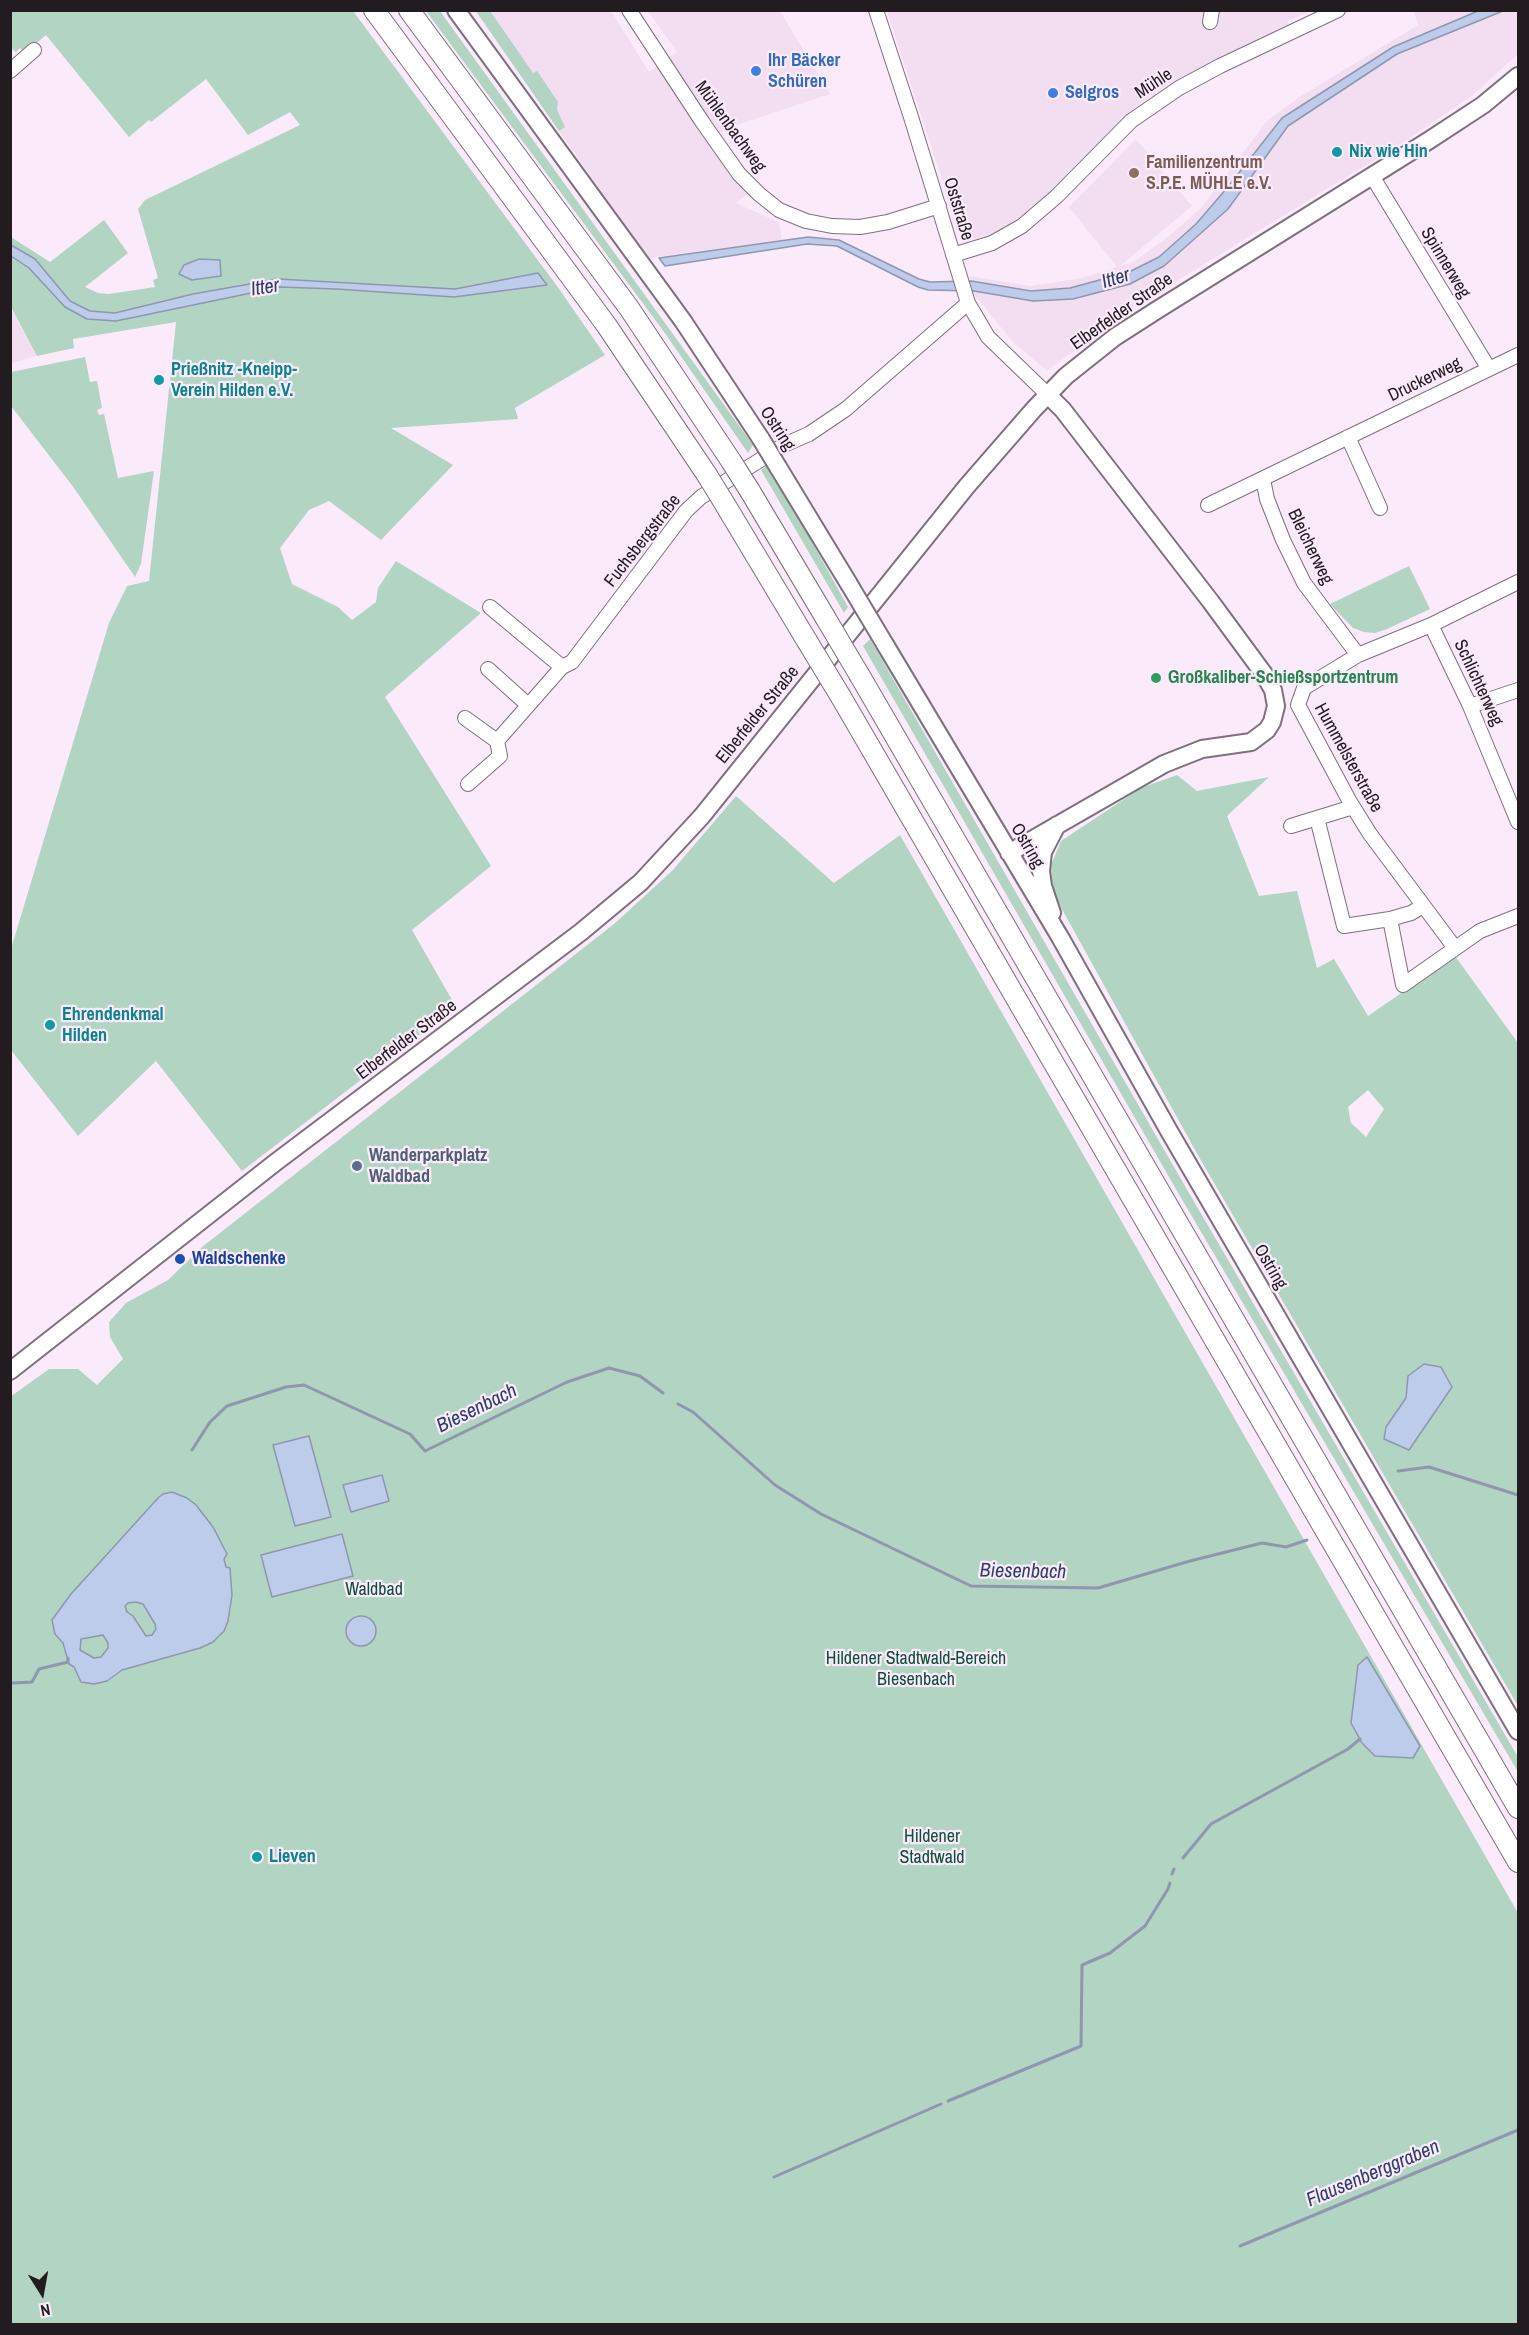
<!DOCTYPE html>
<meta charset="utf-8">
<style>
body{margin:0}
#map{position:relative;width:1529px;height:2335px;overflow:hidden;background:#fbebfa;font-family:"Archivo Narrow",sans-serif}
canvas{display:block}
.frame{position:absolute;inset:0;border:12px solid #221c21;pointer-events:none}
.north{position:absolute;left:12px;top:2263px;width:60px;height:60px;-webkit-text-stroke:4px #fbebfa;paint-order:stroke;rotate:169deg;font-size:16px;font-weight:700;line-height:24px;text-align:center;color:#221c21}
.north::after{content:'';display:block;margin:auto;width:21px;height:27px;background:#221c21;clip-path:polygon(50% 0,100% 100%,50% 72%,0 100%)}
</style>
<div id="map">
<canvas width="1529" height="2335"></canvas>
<div class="frame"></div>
<div class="north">N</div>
</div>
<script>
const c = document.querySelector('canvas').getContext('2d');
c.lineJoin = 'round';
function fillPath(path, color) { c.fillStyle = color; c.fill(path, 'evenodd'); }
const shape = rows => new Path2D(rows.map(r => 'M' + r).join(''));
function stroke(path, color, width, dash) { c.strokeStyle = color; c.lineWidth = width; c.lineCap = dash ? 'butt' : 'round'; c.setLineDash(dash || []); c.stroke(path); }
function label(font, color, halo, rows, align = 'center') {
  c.font = font + ' "Archivo Narrow",sans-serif'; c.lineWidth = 4.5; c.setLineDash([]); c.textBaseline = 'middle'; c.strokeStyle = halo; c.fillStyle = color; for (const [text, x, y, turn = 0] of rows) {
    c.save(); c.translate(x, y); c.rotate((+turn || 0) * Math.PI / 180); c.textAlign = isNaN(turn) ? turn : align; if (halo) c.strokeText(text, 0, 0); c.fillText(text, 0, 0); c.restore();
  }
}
fillPath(shape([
 [475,11,611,11,649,72,677,52,648,11,780,11,830,94,728,128,707,141,736,180,750,193,735,203,779,222,782,240,648,258],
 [887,11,1312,11,1287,21,1289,26,1168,84,1134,108,1042,201,998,232,969,240,961,237],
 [1414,11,1518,11,1518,54,1473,95,1407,140,1121,315,1047,371,1012,341,974,294,970,276,1030,286,1082,278,1117,267,1069,207,1136,139,1192,206,1120,266,1132,263,1168,237,1201,208,1267,121,1301,96,1418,25],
 [10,307,37,356,11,363,10,363]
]), '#f2ddf1');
fillPath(shape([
 [10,11,353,11,557,286,605,355,515,408,518,419,391,428,453,465,381,540,329,501,309,510,280,548,292,584,338,607,352,620,376,602,378,588,396,561,481,613,385,697,491,866,412,930,456,1007,242,1171,156,1061,78,1136,11,1050,11,949,109,623,127,586,149,581,176,322,73,339,74,348,37,356,11,307,11,237,50,262,104,220,128,253,85,287,98,293,109,294,155,287,153,280,158,278,138,209,145,200,300,125,290,112,248,135,206,79,151,122,149,120,129,137,46,35,25,53,20,48,16,52,11,48],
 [426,11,440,11,753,445,748,453,662,329],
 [476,11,490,11,533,73,537,71,558,102,557,110,565,127,559,131],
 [85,357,90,382,97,381,102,408,97,410,99,415,104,414,118,478,154,471,141,564,135,577,74,488,11,406,11,372],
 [769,464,848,607,844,613,761,470],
 [1409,566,1430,609,1387,629,1375,633,1364,632,1353,628,1330,604],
 [870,639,1189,1193,1518,1757,1518,1772,1180,1196,863,646],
 [1177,775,1197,791,1269,777,1227,816,1259,896,1297,891,1317,968,1334,959,1368,1016,1455,956,1518,1043,1518,1706,1199,1157,1053,893,1051,865,1061,841,1141,788],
 [1368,1090,1384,1109,1366,1137,1351,1123,1348,1107],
 [736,796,834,883,900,835,1518,1913,1518,2324,11,2324,10,1397,49,1369,78,1369,97,1385,123,1359,110,1337,109,1322,126,1303,168,1280,202,1247,614,924,672,871],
 [172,1492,187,1498,224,1556,226,1567,230,1569,231,1608,224,1631,213,1642,200,1648,121,1670,111,1679,81,1682,74,1667,69,1663,56,1614,159,1497],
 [136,1602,143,1604,155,1624,156,1629,152,1636,146,1636,133,1616,127,1612,125,1606,128,1603],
 [104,1635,108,1643,108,1648,101,1657,94,1658,80,1650,81,1639]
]), '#b1d4c3');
const water = shape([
 [1478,11,1503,11,1397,54,1288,126,1228,209,1164,266,1130,284,1073,299,1033,301,974,291,928,290,918,287,837,246,807,244,665,266,659,258,808,237,839,240,919,279,930,282,971,281,1031,291,1070,288,1129,272,1159,257,1196,224,1227,188,1282,118,1393,47,1478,11],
 [11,245,35,259,70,301,90,311,115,313,193,294,278,279,455,289,538,273,547,285,454,297,336,289,280,287,116,321,87,319,65,307,29,268,11,256,11,245],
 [199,259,220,260,221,276,192,280,179,274,184,265,199,259],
 [1424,1364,1441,1367,1452,1387,1409,1450,1384,1439,1386,1427,1406,1398,1408,1376,1424,1364],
 [309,1436,331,1517,295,1526,273,1445,309,1436],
 [382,1475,389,1501,351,1512,343,1485,382,1475],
 [172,1492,187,1498,196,1505,213,1527,227,1554,224,1559,226,1567,230,1568,232,1595,228,1621,224,1631,213,1642,200,1648,122,1670,107,1681,94,1684,81,1682,74,1667,69,1664,63,1643,55,1634,52,1620,71,1594,159,1497,163,1494,172,1492],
 [136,1602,143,1604,155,1624,156,1629,152,1635,146,1636,133,1616,127,1612,125,1606,128,1603,136,1602],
 [103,1635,108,1643,108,1648,101,1657,94,1658,80,1650,81,1639,103,1635],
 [342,1534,353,1576,272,1597,261,1555,342,1534],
 '346 1631a15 15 0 1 1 30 0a15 15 0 1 1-30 0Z',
 [1367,1657,1420,1746,1413,1758,1375,1756,1362,1743,1351,1723,1358,1665,1367,1657]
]);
fillPath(water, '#bdccea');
stroke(water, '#8e97ae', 1.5);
stroke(shape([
 [678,1404,693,1412,775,1485,821,1514,971,1586,1098,1588,1190,1561,1262,1543,1286,1547,1307,1540],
 [192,1450,210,1422,227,1406,286,1387,304,1385,410,1434,425,1451,567,1382,609,1368,640,1376,663,1393],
 [1398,1471,1429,1467,1518,1495],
 [13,1683,32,1682,39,1669,68,1662,68,1658],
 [1183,1858,1211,1824,1348,1749,1360,1739],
 [1172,1874,1174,1869],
 [948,2101,1081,2046,1082,1965,1110,1953,1145,1926,1168,1889,1170,1883],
 [774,2177,941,2104],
 [1240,2246,1518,2130]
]), '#8e97ae', 3);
const minor = shape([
 [629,10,703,123,739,174,759,194,779,210,806,221,832,226,860,227,888,222,939,206],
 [876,10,911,117,968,303,988,337,1047,394],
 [1210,22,1212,10],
 [10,71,34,50],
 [1372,176,1489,369],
 [953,255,992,243,1022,226,1057,196,1131,121,1179,88,1220,66,1338,10],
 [1348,437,1380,508],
 [1263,479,1267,499,1283,540,1304,583,1358,655],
 [1208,505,1518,355],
 [490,607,562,667],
 [1431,625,1470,706,1518,822],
 [488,669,528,705],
 [1470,706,1518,690],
 [465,718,497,741,562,667,572,662,686,511,701,497,784,445,809,434,846,409,968,303],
 [468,784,500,756,497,741],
 [1353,807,1317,818,1344,926,1390,919,1411,913,1423,906],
 [1291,826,1317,818],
 [1390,919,1403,985,1480,931,1518,916],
 [1455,948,1370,834,1350,802,1298,705,1304,688,1358,655,1431,625,1518,582]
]);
const major = shape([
 [456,10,683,321,761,439],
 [778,467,849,584],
 [886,646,1060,937,1169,1131,1518,1731],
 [1009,853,1164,764,1202,749,1251,742,1267,730,1272,722,1276,706,1273,690,1264,674,1211,602,1063,410,1047,394],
 [1052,913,1043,886,1041,871,1043,852,1057,825],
 [10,1371,276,1162,581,932,641,882,702,816,967,486,1034,409,1066,376,1115,337,1157,310,1428,141,1483,105,1518,76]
]);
const highway = shape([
 [374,10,607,326,707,475],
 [409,10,629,308,731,461],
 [750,491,825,617],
 [726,506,807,641],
 [860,676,1518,1808],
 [841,697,1518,1862]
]);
stroke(minor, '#7e707d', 16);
stroke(major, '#7e707d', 20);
stroke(highway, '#7e707d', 22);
stroke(minor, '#fff', 14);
stroke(major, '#fff', 16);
stroke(highway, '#fff', 20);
const majorBridge = shape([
 [761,439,778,467],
 [849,584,886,646]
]);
const highwayBridge = shape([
 [731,461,750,491],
 [707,475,726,506],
 [825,617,860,676],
 [807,641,841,697]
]);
stroke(majorBridge, '#7e707d', 20, []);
stroke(highwayBridge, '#7e707d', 22, []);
stroke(majorBridge, '#fff', 16);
stroke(highwayBridge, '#fff', 20);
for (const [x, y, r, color] of [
 [756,71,6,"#3f7fe0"],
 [1053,93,6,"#3f7fe0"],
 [1337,152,6,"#0f9aa8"],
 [1134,173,6,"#8d6e63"],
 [159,380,6,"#0f9aa8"],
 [1156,678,6,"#2e9e5b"],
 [50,1025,6,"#0f9aa8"],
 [357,1166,6,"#5c6f8a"],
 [180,1259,6,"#1a4fb4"],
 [257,1857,6,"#0f9aa8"]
]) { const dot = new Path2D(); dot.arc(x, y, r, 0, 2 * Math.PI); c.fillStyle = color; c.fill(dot); stroke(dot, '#fbebfa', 2); }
label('bold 18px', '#366cbe', '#fbebfa', [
 ["Ihr Bäcker",768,61],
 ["Schüren",768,82],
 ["Selgros",1065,93]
], 'left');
label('18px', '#221c21', '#fbebfa', [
 ["Mühle",1154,84,-33],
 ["Mühlenbachweg",730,127,54],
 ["Oststraße",958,209,73],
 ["Spinnerweg",1445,263,59],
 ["Elberfelder Straße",1122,312,-35],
 ["Druckerweg",1425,380,-26],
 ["Ostring",777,429,57],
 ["Fuchsbergstraße",643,541,-52],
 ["Bleicherweg",1310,547,64],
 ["Schlichterweg",1478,683,65],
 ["Elberfelder Straße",758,715,-51],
 ["Hummelsterstraße",1348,758,61],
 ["Ostring",1027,846,60],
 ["Elberfelder Straße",407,1040,-37],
 ["Ostring",1270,1267,60]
]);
label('bold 18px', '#0d838f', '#fbebfa', [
 ["Nix wie Hin",1349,152],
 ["Prießnitz -Kneipp-",171,370],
 ["Verein Hilden e.V.",171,391],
 ["Ehrendenkmal",62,1015],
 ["Hilden",62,1036],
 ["Lieven",269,1857]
], 'left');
label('bold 18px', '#785e54', '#fbebfa', [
 ["Familienzentrum",1146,163],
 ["S.P.E. MÜHLE e.V.",1146,184]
], 'left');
label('bold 18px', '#27864d', '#fbebfa', [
 ["Großkaliber-Schießsportzentrum",1168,678]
], 'left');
label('bold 18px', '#4e5e75', '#fbebfa', [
 ["Wanderparkplatz",369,1156],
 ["Waldbad",369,1177]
], 'left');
label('bold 18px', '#164399', '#fbebfa', [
 ["Waldschenke",192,1259]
], 'left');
label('18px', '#0d4f38', '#fbebfa', [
 ["Waldbad",374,1590],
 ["Hildener Stadtwald-Bereich",916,1659],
 ["Biesenbach",916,1680],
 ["Hildener",932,1837],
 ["Stadtwald",932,1858]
]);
label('italic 20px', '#2c3f68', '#fbebfa', [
 ["Itter",1116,279,-17],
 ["Itter",265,288,-9],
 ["Biesenbach",477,1409,-26],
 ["Biesenbach",1023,1572,1],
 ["Flausenberggraben",1373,2174,-23]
]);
</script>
